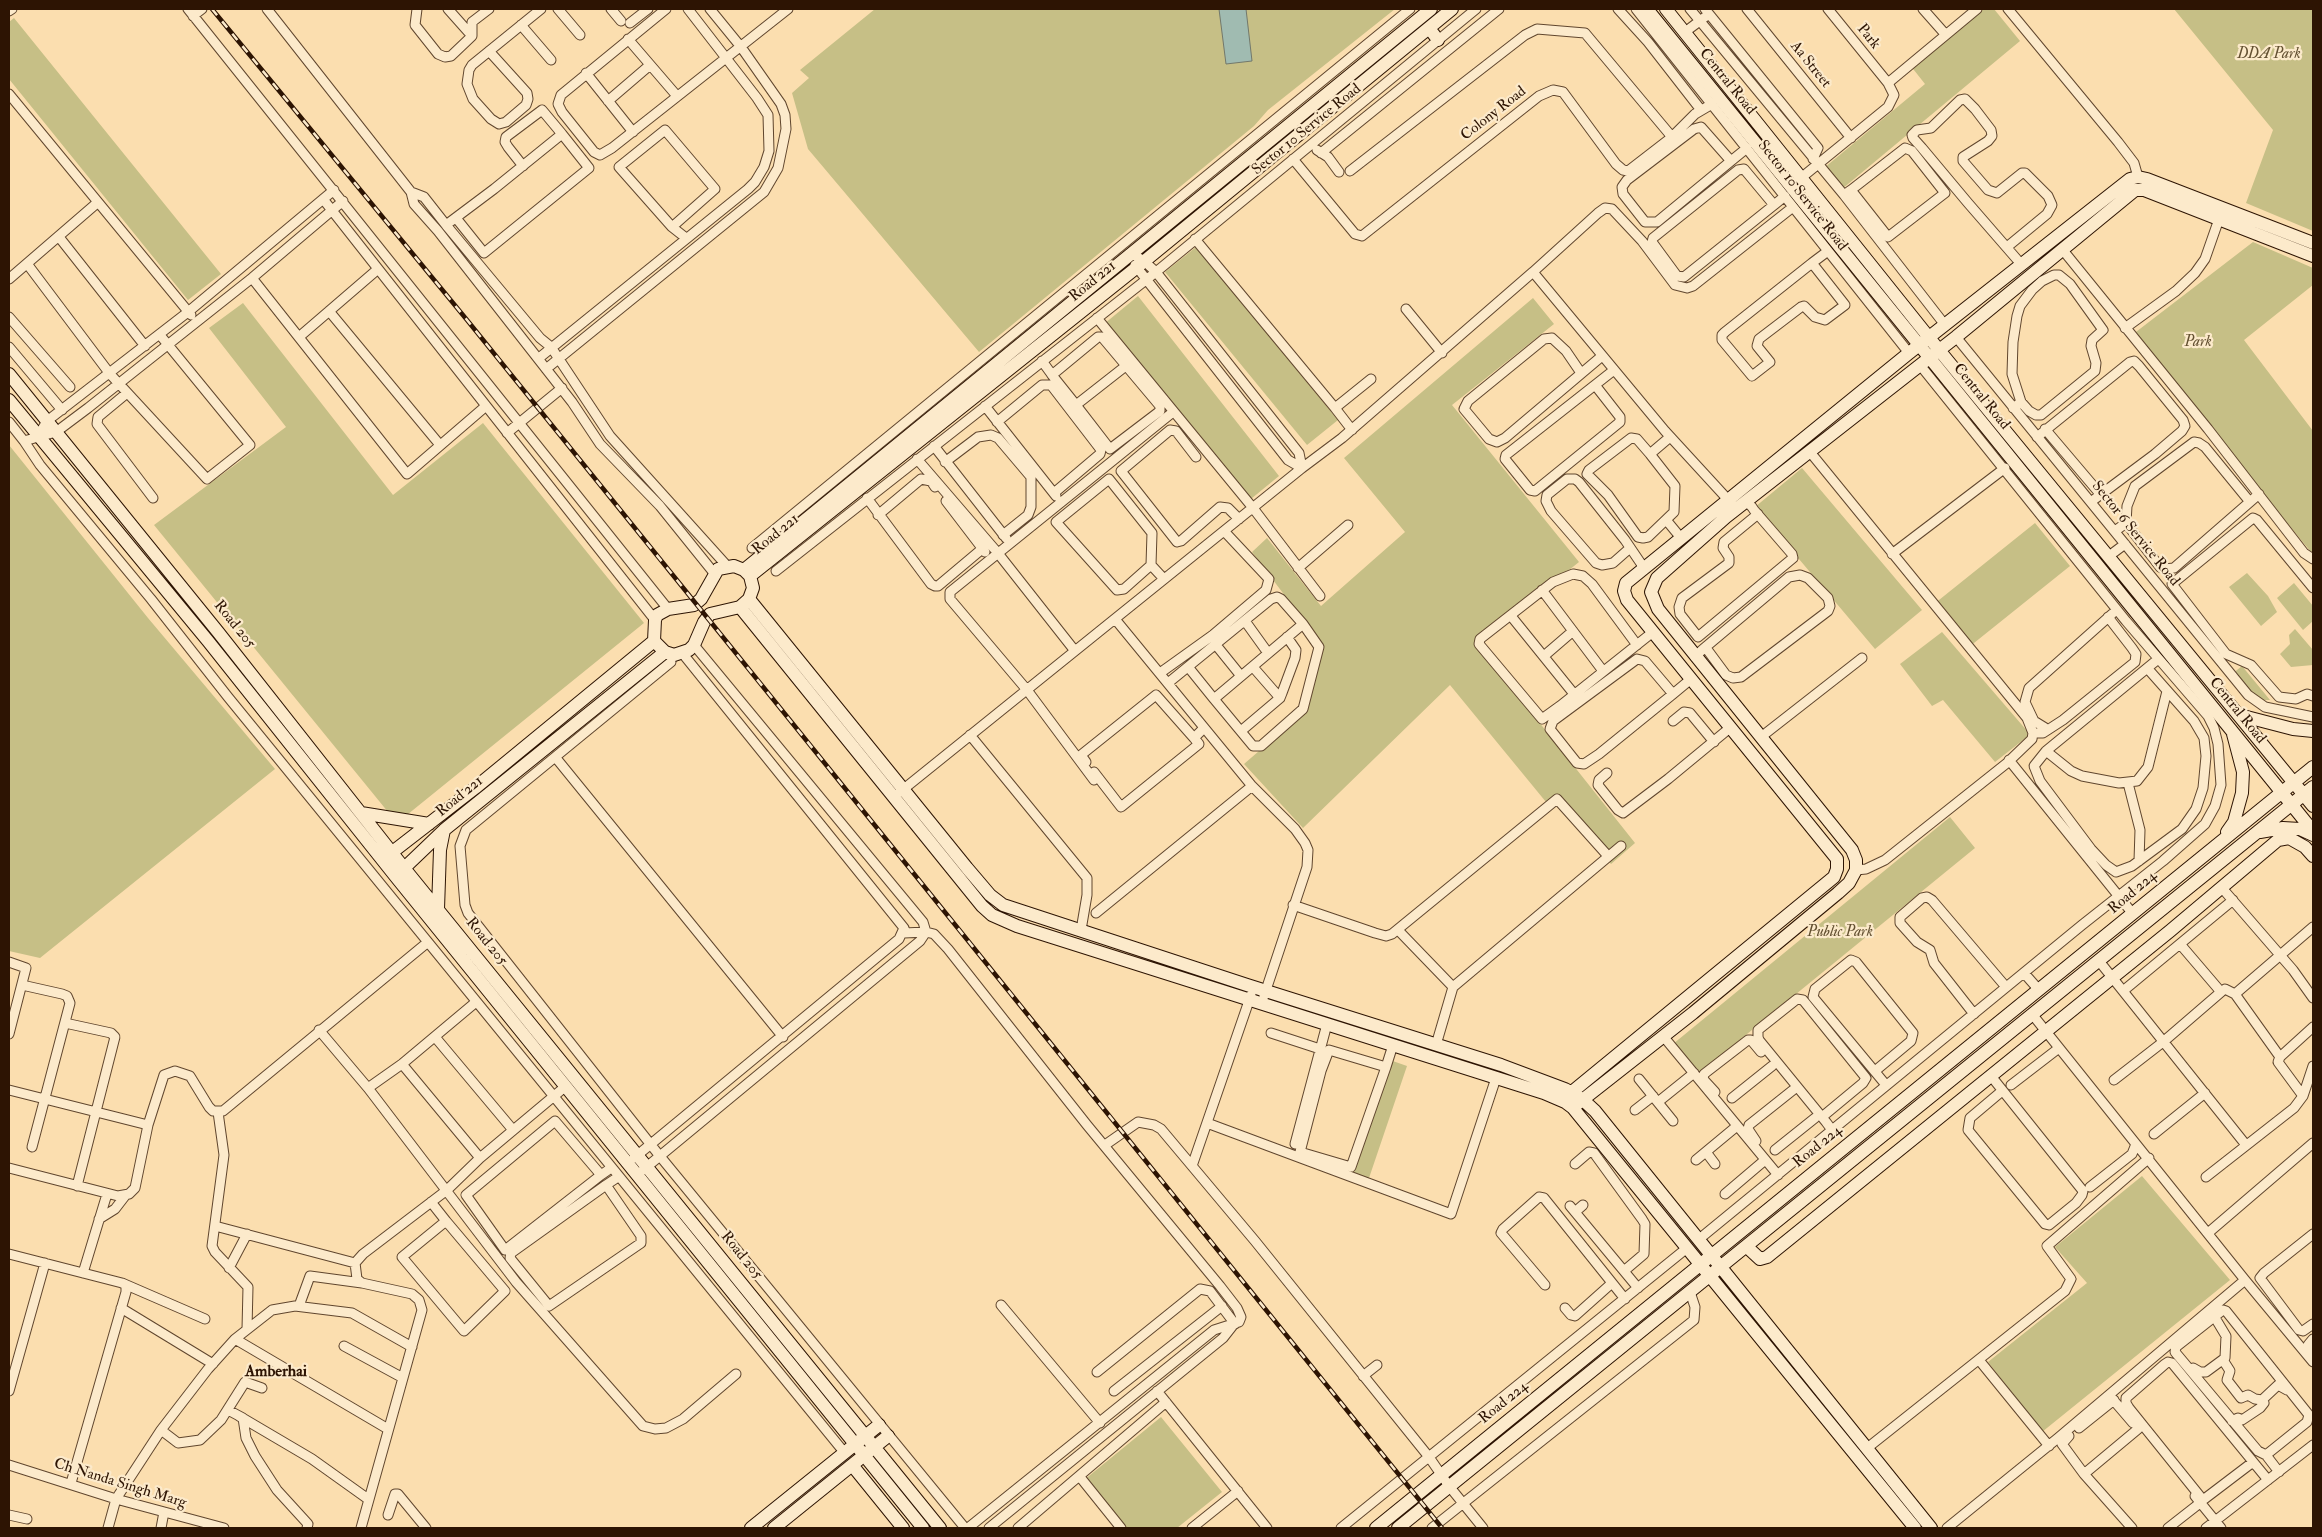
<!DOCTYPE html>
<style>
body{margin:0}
#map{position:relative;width:2322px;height:1537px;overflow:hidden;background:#fbdeaf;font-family:"IM FELL Double Pica",serif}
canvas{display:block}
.frame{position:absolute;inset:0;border:10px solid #2d1403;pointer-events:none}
</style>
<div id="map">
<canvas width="2322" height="1537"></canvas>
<div class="frame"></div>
</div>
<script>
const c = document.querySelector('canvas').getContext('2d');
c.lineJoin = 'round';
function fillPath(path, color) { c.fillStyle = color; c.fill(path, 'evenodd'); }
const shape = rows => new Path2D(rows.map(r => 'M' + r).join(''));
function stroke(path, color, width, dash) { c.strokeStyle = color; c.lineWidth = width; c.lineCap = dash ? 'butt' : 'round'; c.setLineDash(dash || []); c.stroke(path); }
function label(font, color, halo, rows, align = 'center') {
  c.font = font + ' "IM FELL Double Pica",serif'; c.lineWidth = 4.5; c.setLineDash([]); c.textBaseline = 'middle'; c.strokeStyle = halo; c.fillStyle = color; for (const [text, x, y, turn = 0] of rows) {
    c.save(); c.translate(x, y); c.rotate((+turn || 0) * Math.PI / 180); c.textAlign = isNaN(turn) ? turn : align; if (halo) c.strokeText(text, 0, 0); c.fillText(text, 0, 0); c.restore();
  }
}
fillPath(shape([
 [875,9,1395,9,1268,110,1254,126,979,352,808,149,792,93,809,78,800,70],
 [1978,9,1994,9,2020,41,1842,189,1824,168,1925,84,1910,65],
 [2174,9,2313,9,2313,231,2246,203,2273,130],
 [14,18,221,274,188,300,9,79,9,22],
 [2253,242,2313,268,2313,285,2244,340,2313,431,2313,551,2311,552,2132,335],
 [1196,247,1338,420,1307,445,1165,272],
 [1138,296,1279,476,1246,503,1104,324],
 [1533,298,1554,324,1452,405,1579,562,1477,644,1635,843,1611,864,1554,797,1546,802,1450,685,1303,828,1244,764,1304,712,1322,645,1252,552,1267,538,1321,606,1405,532,1344,458],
 [243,303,393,495,483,423,644,623,397,823,154,525,286,427,209,328],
 [9,445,148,618,275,769,40,958,9,951],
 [1802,468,1922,610,1875,649,1755,507],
 [2035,523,2070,566,1969,647,1934,604],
 [2247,573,2268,596,2277,612,2261,626,2229,587],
 [2294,583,2313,606,2313,621,2303,630,2277,598],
 [2295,629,2313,650,2313,665,2291,667,2280,654,2290,644,2289,635],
 [1942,632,2028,732,2027,737,1995,762,1943,700,1932,706,1900,664],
 [2242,666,2270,700,2254,700,2232,674],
 [1950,817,1975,848,1698,1074,1673,1044],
 [1387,1059,1407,1066,1369,1178,1349,1172],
 [2142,1176,2230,1280,2042,1432,1988,1362,2087,1283,2055,1247],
 [1161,1417,1222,1492,1177,1528,1124,1528,1084,1480]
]), '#c6bf86');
const water = shape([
 [1219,9,1246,9,1252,61,1226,64,1219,9]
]);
fillPath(water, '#a0bbb1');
stroke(water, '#72786b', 1);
const street = shape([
 [188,9,668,609],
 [267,9,411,192,414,204,438,231,572,402,600,444,660,506,714,573],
 [417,9,415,25,438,54,445,57,451,56,472,36,472,22,489,9],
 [448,9,472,36],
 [558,9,580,35],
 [611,9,621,21],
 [666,9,561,95,558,104,562,112,594,152,600,155,612,148,788,9],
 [1618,9,1648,42,1701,110],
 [1636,9,1909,353],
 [1690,9,1844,195,1945,325],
 [1705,9,1818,148,1813,159],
 [1747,9,1851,138],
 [1923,9,1946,35],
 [2008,9,2118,142,2134,163,2138,177],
 [9,11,12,9],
 [193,16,202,9],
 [630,23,648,9],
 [521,25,551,60],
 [1685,32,1705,17],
 [628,39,677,96],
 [489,51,527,93,528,99,526,105,506,122,499,124,491,119,473,99,467,84,469,70,472,65,541,9],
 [586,73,633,132],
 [1888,83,1977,9],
 [9,94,191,315],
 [608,101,650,65],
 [1317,150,1328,157,1339,172],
 [1321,153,1499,9],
 [1293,159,1355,234,1362,236,1539,96,1553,90,1563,92,1616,164,1623,170,1628,171,1672,137,1695,114,1712,104],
 [1731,161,1701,127,1694,129,1627,180,1622,187,1623,194,1645,222,1657,222,1731,161,1747,148],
 [523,166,508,147,505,142,506,137,542,110,562,134],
 [1350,171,1525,35,1537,29,1585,33,1672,137],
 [1801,178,1888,107,1894,95,1888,83,1828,9],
 [411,192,424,197,446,225,540,338,551,347,610,436,728,567],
 [1844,195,1851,190,1888,237,1945,193,1912,151,1905,148,1851,190],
 [323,199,655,620],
 [1774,205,1684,277,1677,276,1652,242,1653,238,1738,170,1744,169,1774,205,1785,196],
 [446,225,494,189,562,134,589,168,484,253,456,218],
 [672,227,715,189,665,130,619,167,672,227,686,238],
 [59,237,145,346],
 [1195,239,1335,408],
 [2007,247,2047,214,2052,205,2048,196,2025,173,2022,173,1997,193,1988,190,1963,161,1963,157,1988,141,1992,136,1991,130,1975,109,1965,99,1960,100,1931,128,1917,130,1912,135,1913,138,1922,148,1968,203,2021,264],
 [2062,249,2208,429,2304,553,2313,559],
 [1132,254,1144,261,1156,272,1299,453,1302,468],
 [1812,263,1845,305,1825,320,1815,317,1804,306,1801,307,1759,339,1757,346,1770,362,1752,376,1722,340,1722,335,1725,332,1812,263,1828,251],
 [28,265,110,374,207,479,250,445,160,335],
 [1135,265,1288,460,1302,468],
 [1533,272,1598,213,1605,208,1612,209,1642,241,1675,285,1687,288,1693,286,1793,207],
 [252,278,407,474,486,406],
 [9,279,97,203],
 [1406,309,1442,353],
 [329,311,440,445],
 [9,317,70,387],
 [1097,318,1253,508,1320,596],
 [2125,328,2176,291,2195,273,2205,259,2219,219],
 [299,337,378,269],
 [1956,337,2248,695,2265,707,2313,717],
 [9,347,62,410],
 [539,358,748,189,755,182,764,167,769,151,768,115,757,98,688,9],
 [1042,361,1050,372,1052,375,1076,405,1110,449,1160,411,1160,406,1102,337,1098,337,1052,375],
 [546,369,764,192,778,168,786,129,785,115,781,104,741,47,710,9],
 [1581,373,1566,351,1552,338,1544,339,1468,401,1464,409,1489,439,1497,442,1505,438,1602,356],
 [1595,385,1620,417,1620,422,1535,491,1530,490,1505,459,1506,455,1614,370],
 [127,393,98,417,97,424,153,498],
 [1076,405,1127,365],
 [985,406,1056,496],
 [2013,408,2021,402,2029,411,2036,415,2041,415,2095,371,2096,363,2091,346,2092,340,2103,330,2070,284,2059,275,2054,275,2042,281,2032,290,2020,306,2017,316,2013,342,2012,374,2021,402],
 [9,422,24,441,40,465,151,599,228,697,844,1452],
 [997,422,1042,385,1051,385,1101,450,1100,454,1054,493],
 [2045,429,2101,495],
 [1352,430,1335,408,1371,379],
 [507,433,562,388],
 [38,436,47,421,188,312,334,190],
 [2037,437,2130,362,2134,361,2139,366,2183,420,2185,426,2182,431,2155,454,2092,501],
 [24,441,56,432,88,408,252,278,343,201],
 [934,446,1006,538],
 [1810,452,2027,718,2033,733,2032,739,2007,763,1885,860,1866,869,1856,870],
 [1650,454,1675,486,1674,512,1648,537,1643,538,1638,537,1608,495,1587,474,1589,470,1631,438,1637,439,1650,454,1670,437],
 [1196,457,1176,431,1170,430,1121,471,1177,542,1181,541,1220,507,1228,508,1239,519],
 [917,459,997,552,1075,651],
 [945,462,978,437,991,435,998,438,1031,477,1031,507,1028,515,1003,535],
 [867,498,931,584,935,586,938,586,982,549],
 [946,501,985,552],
 [1746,501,1752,507,1754,510,1792,554,1793,558,1698,637,1680,614,1679,607,1682,598,1729,563,1729,557,1723,548,1724,542,1758,514],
 [878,515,921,479,931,481,935,487],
 [1667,521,1681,538],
 [2126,523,2127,506,2135,486,2194,442,2199,443,2205,447,2250,502],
 [2115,531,2126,523,2160,567,2164,569,2174,568,2259,494],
 [752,548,1410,9],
 [1630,548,1613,563,1602,565,1596,563,1551,511,1546,501,1547,495,1567,479,1575,479,1579,482,1625,540,1644,568],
 [1892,554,2005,468],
 [2109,556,2125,544],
 [1151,565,1124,589,1117,590,1056,522,1109,479,1152,533,1151,565,1164,579],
 [1298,568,1348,525],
 [776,571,1156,272,1476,9],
 [2313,588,2257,520,2253,518,2172,584,2226,654,2251,665,2279,697,2296,699,2307,694,2313,696],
 [1542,590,1603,671],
 [1511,616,1574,694],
 [1115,619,1252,786,1295,829,1305,843,1308,850,1307,867,1264,996],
 [1245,621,1268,653],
 [1216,645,1241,676],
 [1637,645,1592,584,1583,576,1573,574,1553,582,1480,639,1479,644,1542,719,1560,706,1653,632],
 [1544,656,1573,631],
 [1695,657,1702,650,1789,577,1800,575,1808,578,1828,598,1830,606,1828,611,1741,677,1733,678,1726,675,1706,648],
 [671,662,466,830,460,846,465,905,468,913,659,1155,965,1528],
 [1253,667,1280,698],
 [1189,668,1214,699],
 [2148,669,2194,721,2204,738,2206,756,2203,788,2196,809,2182,829,2132,866,2116,872,2106,865,2091,849,2040,781,2034,766,2046,751,2157,660],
 [1160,673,1213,635,1266,590,1269,579,1224,531],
 [1168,683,1271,599,1277,597,1281,599,1303,624,1214,699,1253,746,1261,746,1303,709,1319,647,1303,624],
 [1673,694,1645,661,1637,659,1553,721,1550,729,1577,763,1584,764,1599,754,1673,694,1691,679],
 [1673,721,1684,712,1690,713,1714,742],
 [2047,729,2034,721,2025,702,2029,688,2112,614],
 [1241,731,1280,698,1282,693,1295,658,1296,650,1287,637],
 [2033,733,2043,733,2063,720,2135,662,2136,654,2132,648,2108,617],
 [970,735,1087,878,1087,895,1081,930],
 [1761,737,1862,658],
 [2046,751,2071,771,2082,776,2119,783,2137,781,2148,767,2167,691],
 [556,758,783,1037],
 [2009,760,2133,914],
 [1086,762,1081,755,1156,695,1194,738],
 [1094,772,1121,807,1199,744,1194,738,1204,728],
 [1607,773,1599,780,1598,785,1618,810,1623,813,1668,779,1731,727],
 [1094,780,1027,690,950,599,950,592,1173,412],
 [2128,783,2140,830,2139,861],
 [900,792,1302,468,1342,438,1533,272,1665,431,1732,504],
 [2222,888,2293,970,2313,998],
 [1293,905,1375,933,1386,936,1392,934,1557,799,1608,856],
 [1096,913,1252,786],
 [1398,930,1453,987],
 [904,933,926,932,934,934,948,949,1087,1125,1220,1286,1237,1308,1241,1317,1239,1322,1214,1330,968,1528],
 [2180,944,2221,992,2225,989,2235,994,2280,1057],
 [2099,961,2246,1145],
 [9,962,26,968,9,1034],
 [2024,973,2039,990],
 [22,985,62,994,67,996,70,1003,32,1147],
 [2123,991,2233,900],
 [2235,994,2313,927],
 [1974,1014,1934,963,1930,950,1917,942,1900,923,1900,917,1922,898,1927,897,1932,900,2006,987],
 [2032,1014,2136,1144,2132,1154,2090,1187],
 [65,1023,111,1033,115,1037,77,1186],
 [319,1030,368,1088,516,1282,643,1426,655,1429,666,1428,683,1419,736,1374],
 [1271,1033,1320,1049],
 [1663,1036,1778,1175],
 [435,1037,513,1130],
 [1436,1045,1453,987,1621,846],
 [402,1064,480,1158],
 [1386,1067,1329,1050,1321,1071,1300,1152,1351,1167,1386,1067,1393,1045],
 [1875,1071,1911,1041,1913,1033,1856,962,1851,960,1815,989,1813,997,1886,1085],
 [1991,1076,2083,1191,2082,1195,2076,1203,2049,1225,2045,1224,1968,1130,1970,1118,2002,1091],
 [1639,1079,1673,1121],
 [2114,1080,2163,1042,2221,992],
 [2011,1085,2059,1048],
 [368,1088,402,1064,476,1002],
 [9,1090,148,1125],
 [1715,1092,1703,1079,1704,1074,1748,1040,1751,1040,1761,1052],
 [2303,1096,2278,1062,2280,1057,2313,1027],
 [1732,1098,1772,1066],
 [1658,1102,1694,1073],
 [1635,1110,1653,1096],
 [218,1112,224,1155,212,1246,215,1252,248,1287,247,1329],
 [1822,1117,1863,1083,1866,1078,1803,1000,1797,999,1758,1030,1758,1037,1759,1040,1826,1122,1832,1130],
 [1207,1123,1451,1214,1496,1078],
 [2154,1134,2205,1093],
 [1756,1141,1748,1129,1749,1125,1793,1090],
 [1295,1144,1327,1024],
 [2136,1144,2245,1280,2313,1362],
 [1105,1145,1138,1122,1154,1125,1161,1129,1255,1241,1429,1457,1449,1486,1483,1528],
 [1775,1150,1815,1118],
 [1706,1152,1715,1164],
 [634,1158,899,939,904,928,683,654],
 [1696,1160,1737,1126],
 [1575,1164,1589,1152,1594,1153,1642,1219,1645,1224,1644,1254,1624,1271],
 [1192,1166,1251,995],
 [9,1168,118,1196,129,1194,135,1188,148,1125,164,1075,175,1071,190,1076,209,1107,213,1111,223,1111,428,942],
 [643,1170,920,941,926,932,923,922,694,645],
 [601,1175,505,1250,466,1195,555,1121,601,1175,611,1168],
 [2206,1177,2294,1108,2303,1096,2313,1066],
 [606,1185,641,1236,641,1243,549,1306,510,1258,511,1253,606,1185,618,1177],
 [1725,1194,1765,1160],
 [431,1202,446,1221,402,1257,464,1331,505,1291,446,1221],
 [1570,1206,1638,1288],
 [1575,1212,1583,1205],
 [99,1219,115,1209,125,1196],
 [215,1226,355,1263],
 [2208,1233,2313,1143],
 [2313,1234,2264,1273,2260,1278,2299,1330,2303,1331,2313,1324],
 [1698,1240,2082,925,2163,861,2205,824,2215,806,2221,785,2218,744,2214,728,2208,716,2126,621,1920,365],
 [9,1254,122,1283,205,1319],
 [229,1268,247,1234],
 [83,1273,107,1194],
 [1545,1285,1501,1233,1503,1229,1539,1197,1544,1198,1625,1299],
 [1001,1305,1100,1423],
 [299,1306,310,1276,362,1283],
 [121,1308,213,1364],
 [1565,1308,1571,1315,1575,1316,1612,1283],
 [235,1339,388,1429],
 [344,1346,403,1378],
 [2313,1355,2308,1345,2313,1339],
 [1979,1360,2049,1446],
 [2223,1360,2230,1371,2227,1380,2241,1398,2248,1395,2255,1399,2262,1400,2278,1385,2287,1390],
 [2193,1368,2200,1372,2206,1372,2225,1358,2226,1336,2214,1316],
 [1097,1372,1200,1289,1210,1291,1235,1324],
 [1363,1376,1377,1365],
 [9,1391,45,1263],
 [1114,1391,1222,1306],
 [1157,1391,1267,1528],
 [2109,1395,2133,1423],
 [228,1410,243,1418,246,1438,255,1456,277,1490,308,1524,307,1528],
 [239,1416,312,1459,368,1499],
 [2232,1421,2238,1418,2242,1420,2260,1408,2264,1403,2262,1400],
 [2079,1428,2114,1400],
 [161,1430,178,1443,200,1440,221,1420,245,1382,262,1388],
 [2069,1436,2062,1444,2084,1474],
 [1866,1449,2065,1291,2071,1279,2047,1246,2149,1158],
 [2266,1455,2307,1422,2309,1415,2226,1311,2223,1310,2176,1347,2175,1352,2258,1451,2266,1455,2279,1472],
 [2253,1462,2203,1500,2129,1408,2126,1403,2126,1398,2165,1364,2168,1362,2172,1363,2268,1480],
 [9,1465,116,1499,224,1528],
 [1080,1477,1121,1528],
 [71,1483,126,1292,126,1285,122,1283],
 [2195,1496,2221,1528],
 [9,1515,27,1519],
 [388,1515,395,1494,398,1494,426,1528],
 [108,1528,116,1499,161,1430,208,1369,235,1339,272,1310,295,1306,352,1313,412,1347],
 [161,1528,164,1512],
 [361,1528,422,1310,419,1300,412,1294,362,1283,357,1279,355,1263,363,1254,447,1190,480,1158,566,1086],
 [989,1528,1223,1338,1234,1324],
 [1018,1528,1166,1402],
 [1192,1528,1238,1491],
 [1341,1528,1687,1248],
 [1432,1528,1694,1320,1695,1307,1690,1292],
 [1947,1528,2058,1438,2245,1280],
 [2132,1528,2084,1474,2138,1429],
 [2168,1528,2200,1503],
 [2206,1528,2313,1445]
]);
const secondary = shape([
 [1647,9,2313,831],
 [1666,9,1939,350,2313,806],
 [1429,28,1438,40],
 [9,374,218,632,404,868,940,1528],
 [9,400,208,641,396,877,923,1528],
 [734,566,744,570,750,576,753,588,749,599,740,607,710,614,704,622,694,645,689,650,674,655,665,652,654,641,655,620,657,615,668,609,694,605,701,599,718,569,734,566],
 [744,570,1431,9],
 [750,576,1136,268,1452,9],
 [749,599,967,868,990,895,1003,905,1247,985,1501,1065,1565,1089,1582,1099,1595,1111,1931,1528],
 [740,607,982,906,992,915,1017,926,1544,1093,1565,1102,1573,1108,1915,1528],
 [2239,715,2293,729,2313,731],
 [361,813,429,824],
 [2227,832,2234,822,2242,793,2243,772,2233,734],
 [2260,832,2283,828,2300,829,2313,835],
 [386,857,475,788,654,641],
 [398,874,444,830,665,652],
 [438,909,440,850,444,830],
 [1565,1102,1572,1092,1834,877,1837,869,1837,859,1627,600,1624,591,1626,583,1909,353,2130,179,2138,177,2147,179,2313,243],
 [1576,1105,1693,1013,1838,893,1849,883,1856,870,1856,860,1852,850,1658,609,1651,592,1657,578,1726,517,1956,337,2135,190,2144,190,2313,256],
 [1746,1246,1760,1259,1767,1257,2170,931,2278,840,2289,838,2305,847,2313,856],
 [852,1465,903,1528],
 [751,1528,879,1425],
 [774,1528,888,1436],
 [1376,1528,2313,767],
 [1398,1528,2313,787]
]);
stroke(street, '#60462e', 11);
stroke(secondary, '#2d1403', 14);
stroke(street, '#fceacb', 9);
stroke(secondary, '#fceacb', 12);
const rail = shape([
 [212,9,467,320,1442,1528]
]);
stroke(rail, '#2d1403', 4.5);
stroke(rail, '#fceacb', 2.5, [8]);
label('15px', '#2d1403', '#fceacb', [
 ["Park",1868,37,51],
 ["Aa Street",1810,65,51],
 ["Central Road",1727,82,51],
 ["Colony Road",1494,114,-38],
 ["Sector 10 Service Road",1307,130,-39],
 ["Sector 10 Service Road",1802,196,52],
 ["Road 221",1093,282,-39],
 ["Central Road",1981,397,51],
 ["Sector 6 Service Road",2135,534,51],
 ["Road 221",776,535,-39],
 ["Road 205",234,625,51],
 ["Central Road",2237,711,51],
 ["Road 221",460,797,-39],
 ["Road 224",2133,893,-40],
 ["Road 205",486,942,51],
 ["Road 224",1818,1147,-39],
 ["Road 205",741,1256,51],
 ["Road 224",1504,1403,-39],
 ["Ch Nanda Singh Marg",120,1484,17]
]);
label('italic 15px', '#635031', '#fceacb', [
 ["DDA Park",2269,55],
 ["Park",2198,343],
 ["Public Park",1840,933]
]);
label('bold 16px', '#2d1403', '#fceacb', [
 ["Amberhai",276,1373]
]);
</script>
